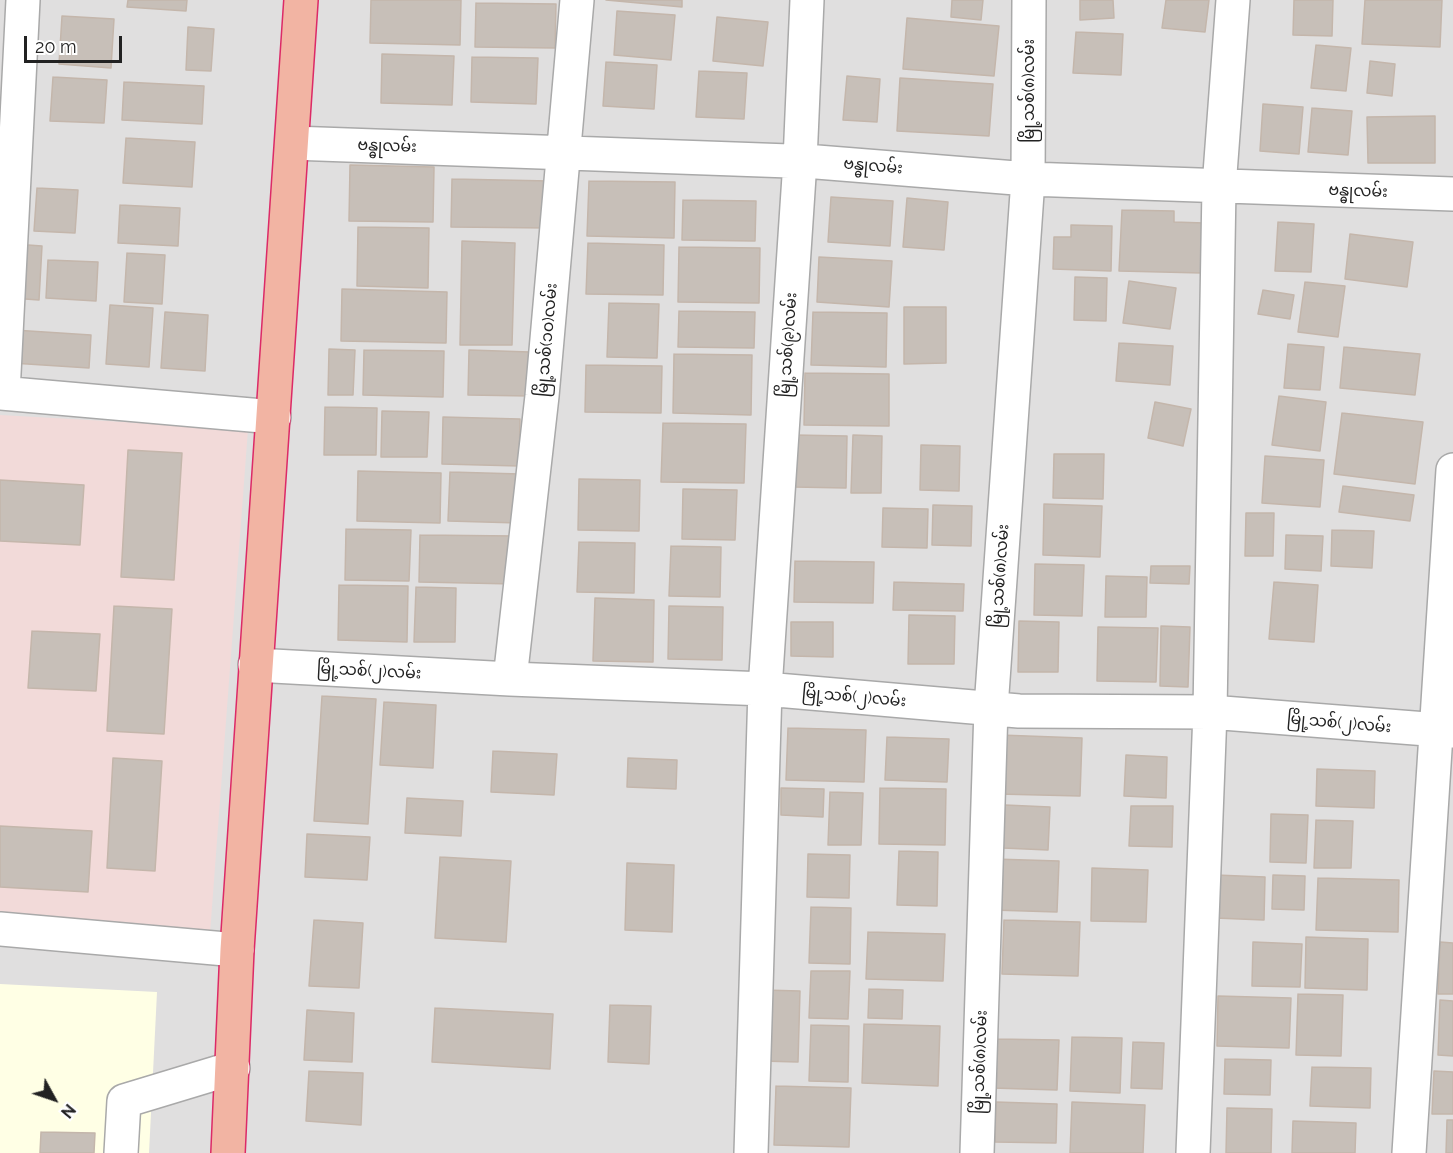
<!DOCTYPE html>
<meta charset="utf-8">
<style>
body{margin:0}
#map{position:relative;width:1453px;height:1153px;overflow:hidden;background:#f2efe9;font-family:Raleway,sans-serif}
canvas{display:block}
.north{position:absolute;left:24px;top:1069px;width:60px;height:60px;-webkit-text-stroke:4px #fff;paint-order:stroke;rotate:130deg;font-size:16px;font-weight:700;line-height:24px;text-align:center;color:#222}
.north::after{content:'';display:block;margin:auto;width:21px;height:27px;background:#222;clip-path:polygon(50% 0,100% 100%,50% 72%,0 100%)}
.scale{position:absolute;left:24px;top:36px;width:98px;height:27px;box-sizing:border-box;border:3px solid #222;border-top:0;padding-left:8px;font-size:18px;line-height:21px;white-space:nowrap;color:#222;-webkit-text-stroke:4px #fff;paint-order:stroke}
</style>
<div id="map">
<canvas width="1453" height="1153"></canvas>
<div class="north">N</div>
<div class="scale">20 m</div>
</div>
<script>
const c = document.querySelector('canvas').getContext('2d');
c.lineJoin = 'round';
function fillPath(path, color) { c.fillStyle = color; c.fill(path, 'evenodd'); }
const shape = rows => new Path2D(rows.map(r => 'M' + r).join(''));
function stroke(path, color, width, dash) { c.strokeStyle = color; c.lineWidth = width; c.lineCap = dash ? 'butt' : 'round'; c.setLineDash(dash || []); c.stroke(path); }
function label(font, color, halo, rows, align = 'center') {
  c.font = font + ' Raleway,"Noto Sans Myanmar",sans-serif'; c.lineWidth = 4.5; c.setLineDash([]); c.textBaseline = 'middle'; c.strokeStyle = halo; c.fillStyle = color; for (const [text, x, y, turn = 0] of rows) {
    c.save(); c.translate(x, y); c.rotate((+turn || 0) * Math.PI / 180); c.textAlign = isNaN(turn) ? turn : align; if (halo) c.strokeText(text, 0, 0); c.fillText(text, 0, 0); c.restore();
  }
}
fillPath(shape([
 [0,0,1453,0,1453,1153,0,1153]
]), '#e0dfdf');
fillPath(shape([
 [0,415,248,429,210,933,0,918]
]), '#f2dad9');
fillPath(shape([
 [0,984,157,992,149,1153,0,1153]
]), '#ffffe5');
const building = shape([
 [128,0,187,0,186,11,127,7,128,0],
 [371,0,461,0,460,45,370,43,371,0],
 [606,0,682,0,682,7,606,0],
 [952,0,983,0,981,20,951,17,952,0],
 [1080,0,1113,0,1114,18,1080,20,1080,0],
 [1166,0,1209,0,1205,32,1162,28,1166,0],
 [1294,0,1333,0,1332,36,1293,35,1294,0],
 [1365,0,1442,0,1440,47,1362,44,1365,0],
 [476,3,556,4,555,48,475,47,476,3],
 [617,11,675,15,671,60,614,55,617,11],
 [62,16,114,19,111,68,59,64,62,16],
 [717,17,768,22,763,66,713,61,717,17],
 [907,18,999,26,994,76,903,69,907,18],
 [188,27,214,29,211,71,186,70,188,27],
 [1076,32,1123,34,1121,75,1073,73,1076,32],
 [1316,45,1351,48,1346,91,1311,88,1316,45],
 [382,54,454,56,452,105,381,103,382,54],
 [472,57,538,58,536,104,471,102,472,57],
 [1370,61,1395,64,1392,96,1367,93,1370,61],
 [606,62,657,65,654,109,603,106,606,62],
 [699,71,747,73,744,119,696,117,699,71],
 [847,76,880,79,877,122,843,120,847,76],
 [53,77,107,80,104,123,50,121,53,77],
 [900,78,993,84,989,136,897,131,900,78],
 [124,82,204,86,202,124,122,120,124,82],
 [1263,104,1303,107,1299,154,1260,151,1263,104],
 [1312,108,1352,111,1348,155,1308,152,1312,108],
 [1435,116,1435,163,1368,163,1367,117,1435,116],
 [126,138,195,142,192,187,123,183,126,138],
 [350,165,434,167,433,222,349,221,350,165],
 [452,179,550,181,549,228,451,227,452,179],
 [589,181,675,182,674,238,587,236,589,181],
 [37,188,78,190,75,233,34,231,37,188],
 [831,197,893,201,890,246,828,242,831,197],
 [907,198,948,202,944,250,903,247,907,198],
 [683,200,756,201,755,241,682,240,683,200],
 [120,205,180,208,178,246,118,243,120,205],
 [1122,210,1174,211,1174,222,1204,223,1202,273,1119,271,1122,210],
 [1278,222,1314,224,1311,272,1275,271,1278,222],
 [1071,225,1112,226,1111,271,1053,269,1054,237,1071,237,1071,225],
 [358,227,429,228,428,288,357,286,358,227],
 [1350,234,1413,242,1407,287,1345,279,1350,234],
 [462,241,515,243,512,345,460,345,462,241],
 [588,243,664,245,663,295,586,294,588,243],
 [14,244,42,246,39,300,11,298,14,244],
 [679,247,760,248,759,303,678,302,679,247],
 [127,253,165,255,162,304,124,302,127,253],
 [819,257,892,261,889,307,817,302,819,257],
 [48,260,98,262,96,301,46,298,48,260],
 [1075,277,1107,278,1106,321,1074,320,1075,277],
 [1129,281,1176,288,1170,329,1123,323,1129,281],
 [1305,282,1345,286,1338,337,1298,332,1305,282],
 [342,289,447,292,446,343,341,341,342,289],
 [1263,290,1294,295,1290,319,1258,314,1263,290],
 [609,303,659,304,657,358,607,357,609,303],
 [110,305,153,308,149,367,106,364,110,305],
 [904,307,946,307,946,363,904,364,904,307],
 [679,311,755,312,754,348,678,347,679,311],
 [165,312,208,315,205,371,161,368,165,312],
 [813,312,887,313,886,367,811,365,813,312],
 [14,330,91,335,89,368,12,363,14,330],
 [1119,343,1173,346,1170,385,1116,381,1119,343],
 [1288,344,1324,347,1320,390,1284,388,1288,344],
 [1344,347,1420,354,1415,395,1340,388,1344,347],
 [329,349,355,350,353,395,328,395,329,349],
 [364,350,444,351,443,397,363,395,364,350],
 [469,350,530,352,529,396,468,395,469,350],
 [674,354,752,355,751,415,673,413,674,354],
 [586,365,662,366,661,413,585,412,586,365],
 [805,373,889,374,889,426,804,425,805,373],
 [1279,396,1326,402,1320,451,1272,445,1279,396],
 [1155,402,1191,409,1183,446,1148,438,1155,402],
 [325,407,377,408,376,455,324,455,325,407],
 [382,411,429,412,427,457,381,457,382,411],
 [1342,413,1423,422,1415,484,1334,474,1342,413],
 [443,417,520,419,519,466,442,464,443,417],
 [663,423,746,424,744,483,661,482,663,423],
 [795,435,847,436,846,488,794,487,795,435],
 [853,435,882,436,881,493,851,493,853,435],
 [921,445,960,446,959,491,920,490,921,445],
 [128,450,182,453,174,580,121,577,128,450],
 [1054,454,1104,454,1103,499,1053,498,1054,454],
 [1265,456,1324,460,1320,507,1262,503,1265,456],
 [358,471,441,473,440,523,357,521,358,471],
 [450,472,520,474,519,523,448,521,450,472],
 [579,479,640,480,639,531,578,530,579,479],
 [0,480,84,485,80,545,0,541,0,480],
 [1343,486,1414,495,1410,521,1339,512,1343,486],
 [683,489,737,490,735,540,682,539,683,489],
 [1044,504,1102,506,1100,557,1043,555,1044,504],
 [933,505,972,506,971,546,932,545,933,505],
 [883,508,928,509,927,548,882,547,883,508],
 [1246,513,1274,513,1273,556,1245,556,1246,513],
 [346,529,411,530,409,581,345,580,346,529],
 [1332,530,1374,531,1372,568,1331,566,1332,530],
 [420,535,515,536,514,584,419,582,420,535],
 [1286,535,1323,536,1321,571,1285,569,1286,535],
 [579,542,635,543,634,593,577,592,579,542],
 [671,546,721,547,720,597,669,596,671,546],
 [795,561,874,562,873,603,794,602,795,561],
 [1035,564,1084,565,1082,616,1034,615,1035,564],
 [1151,566,1190,566,1189,584,1150,583,1151,566],
 [1106,576,1147,577,1146,617,1105,617,1106,576],
 [894,582,964,584,963,611,893,610,894,582],
 [1274,582,1318,585,1314,642,1269,639,1274,582],
 [339,585,408,586,407,642,338,640,339,585],
 [416,587,456,588,455,642,414,642,416,587],
 [595,598,654,600,653,662,593,661,595,598],
 [114,606,172,609,164,734,107,731,114,606],
 [669,606,723,607,722,660,668,659,669,606],
 [909,615,955,616,954,664,908,664,909,615],
 [1019,621,1059,622,1058,672,1018,672,1019,621],
 [791,622,833,622,833,657,791,656,791,622],
 [1161,626,1190,627,1188,687,1160,686,1161,626],
 [1098,627,1158,628,1156,682,1097,681,1098,627],
 [32,631,100,634,96,691,28,688,32,631],
 [322,696,376,699,368,824,314,821,322,696],
 [384,702,436,705,433,768,380,765,384,702],
 [788,728,866,730,864,782,786,780,788,728],
 [1000,735,1082,738,1080,796,998,794,1000,735],
 [887,737,949,739,947,782,885,780,887,737],
 [493,751,557,754,554,795,491,792,493,751],
 [1126,755,1167,757,1166,798,1124,796,1126,755],
 [113,758,162,761,155,871,107,868,113,758],
 [628,758,677,760,676,789,627,787,628,758],
 [1317,769,1375,771,1374,808,1316,806,1317,769],
 [781,788,824,789,823,817,781,815,781,788],
 [880,788,946,789,945,845,879,844,880,788],
 [830,792,863,793,861,845,828,845,830,792],
 [407,798,463,801,461,836,405,833,407,798],
 [1005,805,1050,807,1048,850,1003,848,1005,805],
 [1131,806,1173,806,1172,847,1129,846,1131,806],
 [1271,814,1308,815,1306,863,1270,862,1271,814],
 [1316,820,1353,821,1351,868,1314,868,1316,820],
 [0,826,92,831,88,892,0,887,0,826],
 [307,834,370,837,367,880,305,877,307,834],
 [899,851,938,852,937,906,897,905,899,851],
 [808,854,850,855,849,898,807,897,808,854],
 [440,857,511,861,506,942,435,938,440,857],
 [994,859,1059,861,1057,912,993,910,994,859],
 [627,863,674,865,672,932,625,930,627,863],
 [1092,868,1148,870,1146,922,1091,921,1092,868],
 [1216,875,1265,877,1264,920,1215,918,1216,875],
 [1273,875,1305,876,1304,910,1272,909,1273,875],
 [1318,878,1399,880,1398,932,1316,930,1318,878],
 [811,907,851,908,850,964,809,963,811,907],
 [314,920,363,923,359,988,309,986,314,920],
 [1004,920,1080,922,1078,976,1002,974,1004,920],
 [868,932,945,934,943,981,866,979,868,932],
 [1306,937,1368,939,1367,990,1305,988,1306,937],
 [1253,942,1302,944,1300,987,1252,986,1253,942],
 [1440,942,1453,943,1453,994,1438,994,1440,942],
 [811,971,850,971,848,1019,809,1018,811,971],
 [869,989,903,990,902,1019,868,1018,869,989],
 [763,990,800,991,798,1062,761,1061,763,990],
 [1298,994,1343,995,1341,1056,1296,1055,1298,994],
 [1218,996,1291,998,1289,1048,1217,1046,1218,996],
 [1440,1000,1453,1001,1453,1056,1438,1055,1440,1000],
 [610,1005,651,1006,649,1064,608,1062,610,1005],
 [435,1008,553,1014,550,1069,432,1062,435,1008],
 [307,1010,354,1013,352,1062,304,1060,307,1010],
 [864,1024,940,1026,938,1086,862,1083,864,1024],
 [811,1025,849,1026,848,1082,809,1081,811,1025],
 [1072,1037,1122,1038,1120,1093,1070,1091,1072,1037],
 [995,1039,1059,1040,1057,1090,992,1088,995,1039],
 [1133,1042,1164,1043,1162,1089,1131,1088,1133,1042],
 [1225,1059,1271,1060,1270,1095,1224,1094,1225,1059],
 [1312,1067,1371,1068,1370,1108,1310,1106,1312,1067],
 [309,1071,363,1073,361,1125,306,1121,309,1071],
 [1434,1071,1453,1072,1453,1114,1432,1114,1434,1071],
 [776,1086,851,1088,849,1147,774,1145,776,1086],
 [996,1102,1057,1104,1056,1143,995,1142,996,1102],
 [1072,1102,1145,1105,1143,1153,1070,1153,1072,1102],
 [1227,1108,1272,1109,1271,1153,1226,1153,1227,1108],
 [1447,1120,1453,1120,1453,1153,1446,1153,1447,1120],
 [1293,1121,1356,1123,1355,1153,1292,1153,1293,1121],
 [41,1132,95,1133,94,1153,40,1153,41,1132]
]);
fillPath(building, '#c7bfb8');
stroke(building, '#c4b6ab', 1.5);
const minor = shape([
 [292,143,817,162,1028,179,1453,194],
 [0,393,274,417],
 [3,393,23,0],
 [255,665,510,679,765,689,1019,711,1210,712,1453,731],
 [510,679,542,396,577,0],
 [0,929,237,950],
 [121,1153,124,1101,233,1068],
 [751,1153,765,689,800,161,807,0],
 [977,1153,991,708,1028,179,1029,0],
 [1193,1153,1210,712,1219,187,1233,0],
 [1409,1153,1453,470]
]);
const trunk = shape([
 [228,1153,237,950,301,0]
]);
stroke(minor, '#a9a9a9', 36);
stroke(trunk, '#dc2a67', 36);
stroke(minor, '#fff', 33);
stroke(trunk, '#f2b4a3', 33);
label('16px', '#222', '#fff', [
 ["မြို့သစ်(၈)လမ်း",1029,91,-90],
 ["ဗန္ဓုလမ်း",387,146,2],
 ["ဗန္ဓုလမ်း",873,166,5],
 ["ဗန္ဓုလမ်း",1358,191,2],
 ["မြို့သစ်(၁၀)လမ်း",547,340,-85],
 ["မြို့သစ်(၉)လမ်း",788,345,-86],
 ["မြို့သစ်(၈)လမ်း",1000,576,-86],
 ["မြို့သစ်(၂)လမ်း",369,671,3],
 ["မြို့သစ်(၂)လမ်း",854,697,5],
 ["မြို့သစ်(၂)လမ်း",1339,723,5],
 ["မြို့သစ်(၈)လမ်း",980,1062,-88]
]);
</script>
